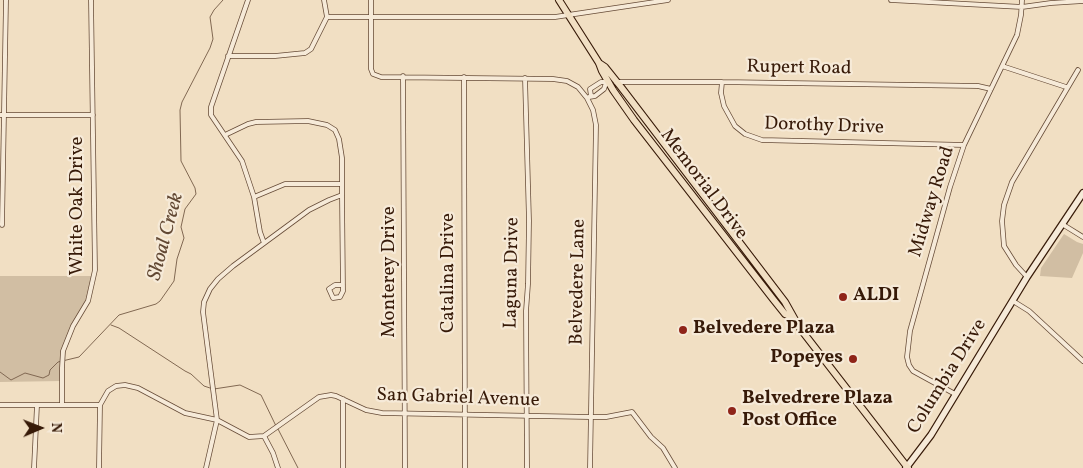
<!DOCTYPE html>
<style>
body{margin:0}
#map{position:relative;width:1083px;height:468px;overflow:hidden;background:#f1dfc3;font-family:Vollkorn,serif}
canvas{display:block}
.north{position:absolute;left:15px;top:403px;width:50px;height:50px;-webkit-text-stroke:4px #f6ead8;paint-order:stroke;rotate:89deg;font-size:14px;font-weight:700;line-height:20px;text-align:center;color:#371a08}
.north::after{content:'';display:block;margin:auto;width:18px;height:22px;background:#371a08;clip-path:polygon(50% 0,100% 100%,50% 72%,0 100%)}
</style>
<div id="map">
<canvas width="1083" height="468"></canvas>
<div class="north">N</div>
</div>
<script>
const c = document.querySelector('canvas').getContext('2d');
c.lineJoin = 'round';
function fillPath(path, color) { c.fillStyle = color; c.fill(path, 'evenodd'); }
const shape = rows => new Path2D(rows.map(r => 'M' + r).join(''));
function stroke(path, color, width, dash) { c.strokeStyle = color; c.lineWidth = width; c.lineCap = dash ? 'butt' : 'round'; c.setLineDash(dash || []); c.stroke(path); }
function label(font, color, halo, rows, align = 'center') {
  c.font = font + ' Vollkorn,serif'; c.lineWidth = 4.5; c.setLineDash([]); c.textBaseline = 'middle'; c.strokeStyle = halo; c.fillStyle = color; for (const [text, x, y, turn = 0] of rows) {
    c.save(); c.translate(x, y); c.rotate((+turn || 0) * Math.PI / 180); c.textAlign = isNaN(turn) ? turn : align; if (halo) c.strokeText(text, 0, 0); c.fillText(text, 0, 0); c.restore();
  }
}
fillPath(shape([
 [1064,234,1077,242,1083,244,1083,253,1072,278,1040,276,1041,268],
 [0,276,92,276,87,306,67,339,62,381,0,382]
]), '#d1bea3');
stroke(shape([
 [111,325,119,328,185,371,191,374,204,386,210,388],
 [0,372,11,380,25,373,43,378,49,375,50,370,58,362,79,357,119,315,156,304,160,301,174,281,177,259,184,238,181,227,185,209,196,194,195,188,181,161,180,110,182,102,210,48,213,39,210,17,214,10,223,0],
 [214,389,240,385,261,395,276,426],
 [278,429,298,468]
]), '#816852', 1);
const minor = shape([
 [248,0,211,107,211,115,242,161,254,197,260,232,264,243],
 [324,0,327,17],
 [371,0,371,69,373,74,381,77,553,79,567,81,578,87,587,98,593,110,596,125,590,468],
 [891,0,1022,7,1051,3,1083,1],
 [327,17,555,17,668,0],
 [228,56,275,56,305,53,311,49,327,17],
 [1002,66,1066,87],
 [403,76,405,468],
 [464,77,465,468],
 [525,78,529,221,528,284,526,311,527,468],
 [616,82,722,82,978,86,991,89],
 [722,82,721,93,724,106,735,126,745,134,762,140,964,145],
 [591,96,590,89,601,82,609,82],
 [589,97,595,96,604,89,606,83],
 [0,115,93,115],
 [225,135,248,124,256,122,308,121,327,125,335,130,339,139,342,158,342,195,343,291,340,297,333,298,329,289,335,285,343,285],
 [254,197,285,184,341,184],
 [1062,224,1083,237],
 [2,225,6,0],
 [1027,277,1016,265,1004,246,1002,221,1004,205,1012,182,1078,70],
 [1013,301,1029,311,1083,361],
 [955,394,913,371,909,365,907,357,910,331,950,187,964,145,1017,35,1021,15,1022,0],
 [0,405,100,405],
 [62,405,62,368,63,351,73,326,88,301,95,270,91,0],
 [264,436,273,453,278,468],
 [34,468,37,405],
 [99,468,100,405,108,391,116,386,125,385,138,388,185,413,217,420,249,437,264,436,319,397,331,395,336,396,366,410,382,413,590,417,606,417,632,412,651,437,663,448,675,468],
 [206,468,217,420,203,312,204,302,210,289,218,279,233,266,309,210,329,200,342,195],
 [343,468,343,399]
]);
const secondary = shape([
 [906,468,931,435,1027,277,1083,193]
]);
const primary = shape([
 [559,0,599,63,602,71,613,90,634,120,773,299,785,314,792,317],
 [599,63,605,67,621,87,785,302,799,327,908,468]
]);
stroke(minor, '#664b37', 5.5);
stroke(secondary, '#371a08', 8);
stroke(primary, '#371a08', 8);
stroke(minor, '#f6ead8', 4);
stroke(secondary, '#f6ead8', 5.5);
stroke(primary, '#f1dfc3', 6);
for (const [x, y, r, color] of [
 [843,297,5,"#8f2418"],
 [683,330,5,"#8f2418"],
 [853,359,5,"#8f2418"],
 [732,411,5,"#8f2418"]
]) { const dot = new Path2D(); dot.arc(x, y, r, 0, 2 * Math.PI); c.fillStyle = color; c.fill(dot); stroke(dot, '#f6ead8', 2); }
label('19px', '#371a08', '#f6ead8', [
 ["Rupert Road",799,69,1],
 ["Dorothy Drive",824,127,2],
 ["Memorial Drive",703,185,53],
 ["Midway Road",933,202,-73],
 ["White Oak Drive",79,206,-90],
 ["Monterey Drive",391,272,-90],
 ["Catalina Drive",450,273,-90],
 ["Laguna Drive",513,273,-89],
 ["Belvedere Lane",579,282,-89],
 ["Columbia Drive",948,377,-58],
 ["San Gabriel Avenue",458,399,2]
]);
label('bold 19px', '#371a08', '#f6ead8', [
 ["ALDI",853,297],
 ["Belvedere Plaza",693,330],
 ["Popeyes",843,359,"right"],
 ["Belvedrere Plaza",742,400],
 ["Post Office",742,422]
], 'left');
label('italic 20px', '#624833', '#f6ead8', [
 ["Shoal Creek",167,237,-75]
]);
</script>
